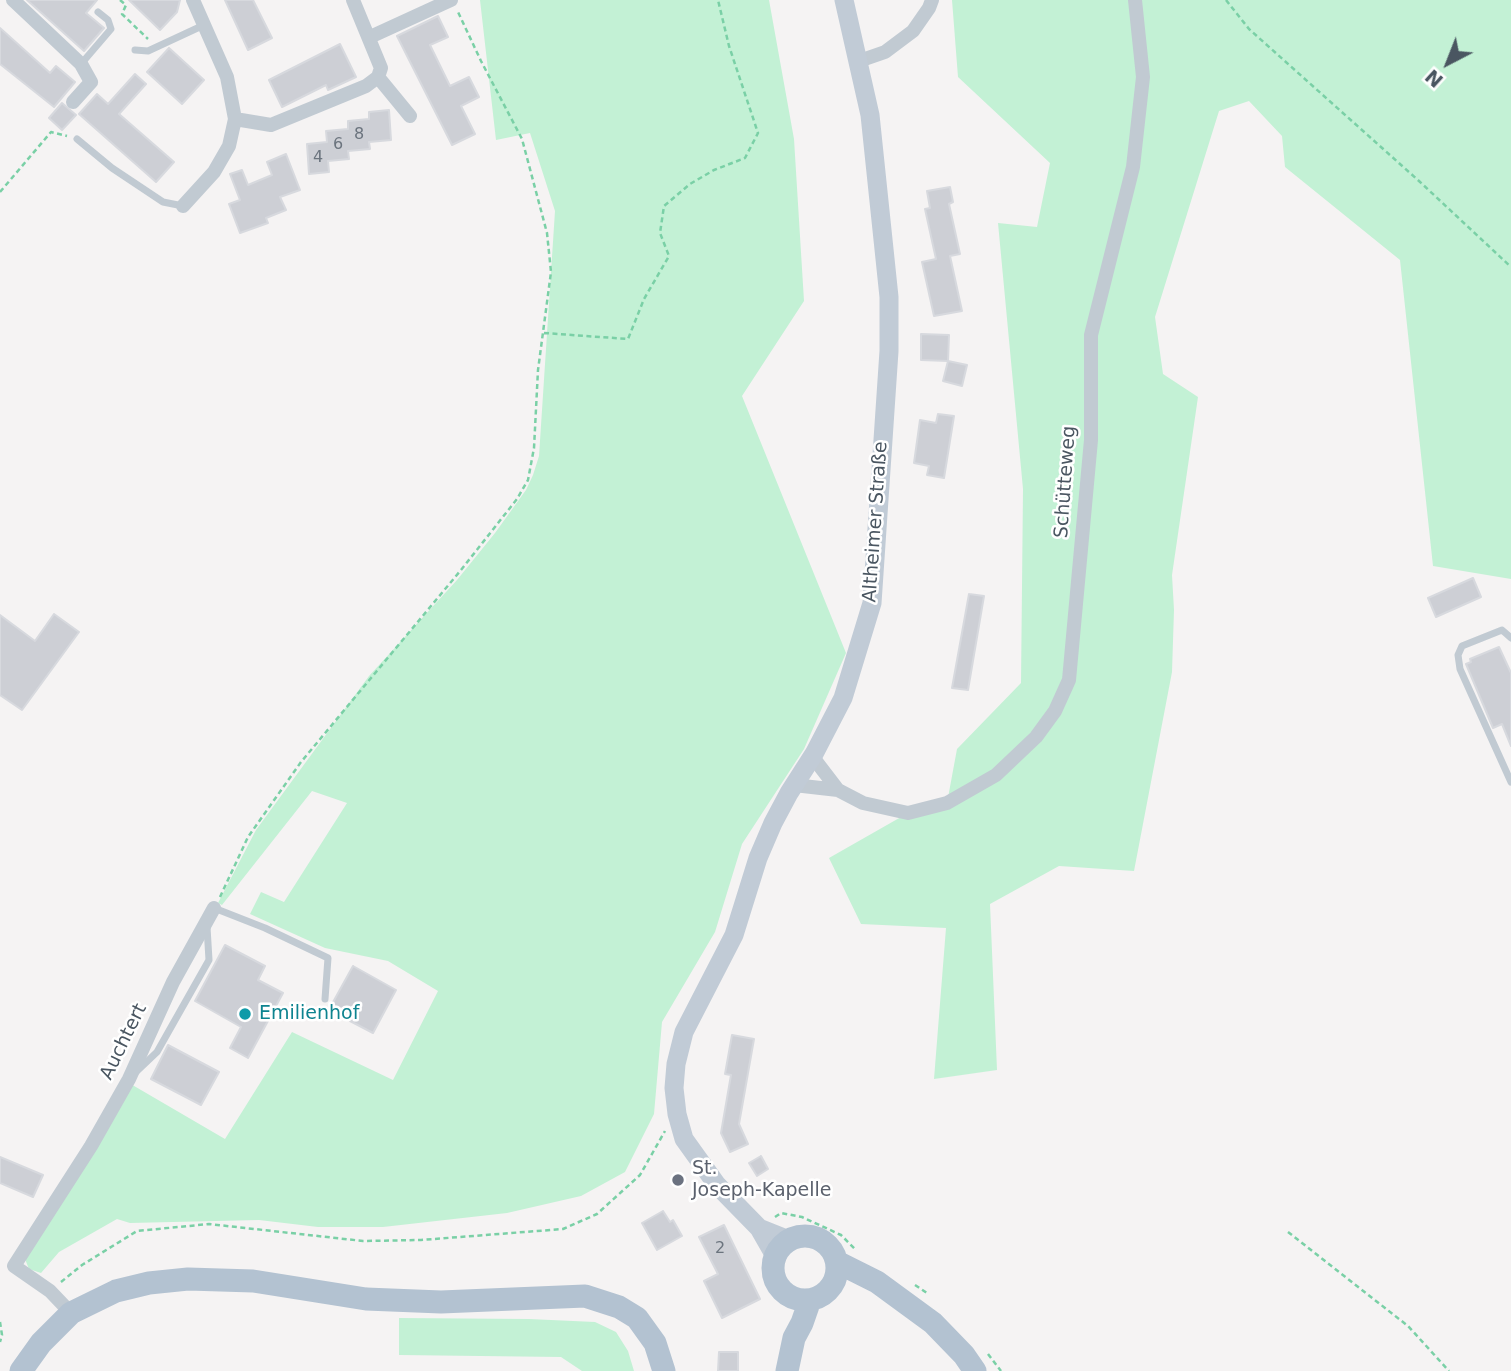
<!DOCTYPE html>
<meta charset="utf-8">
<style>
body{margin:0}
#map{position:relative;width:1511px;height:1371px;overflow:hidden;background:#f5f3f3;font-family:"DejaVu Sans",sans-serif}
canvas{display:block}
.north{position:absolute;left:1413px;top:28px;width:70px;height:70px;-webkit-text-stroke:5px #fff;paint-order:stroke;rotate:222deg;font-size:19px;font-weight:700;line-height:28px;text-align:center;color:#4a5661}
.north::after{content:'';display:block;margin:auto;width:24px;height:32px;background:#4a5661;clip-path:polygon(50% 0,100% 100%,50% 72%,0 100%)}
</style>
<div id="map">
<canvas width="1511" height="1371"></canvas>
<div class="north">N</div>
</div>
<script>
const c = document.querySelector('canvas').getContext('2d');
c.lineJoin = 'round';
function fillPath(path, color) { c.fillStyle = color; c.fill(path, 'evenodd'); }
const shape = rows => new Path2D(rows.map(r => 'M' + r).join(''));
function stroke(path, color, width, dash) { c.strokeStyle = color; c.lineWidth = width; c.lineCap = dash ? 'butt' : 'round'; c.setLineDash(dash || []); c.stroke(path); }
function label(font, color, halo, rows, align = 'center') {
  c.font = font + ' "DejaVu Sans",sans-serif'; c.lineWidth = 5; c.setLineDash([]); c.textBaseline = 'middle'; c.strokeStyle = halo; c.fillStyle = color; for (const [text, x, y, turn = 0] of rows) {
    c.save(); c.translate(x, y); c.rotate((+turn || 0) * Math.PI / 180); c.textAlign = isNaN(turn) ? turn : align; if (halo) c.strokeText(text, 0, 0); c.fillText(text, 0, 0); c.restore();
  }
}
fillPath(shape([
 [480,0,769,0,794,139,804,301,742,396,846,653,804,749,742,844,715,932,662,1022,654,1114,625,1172,581,1196,507,1213,383,1227,318,1227,259,1220,130,1223,117,1219,59,1252,41,1273,29,1269,25,1259,129,1083,225,1139,292,1032,393,1080,438,991,388,961,325,948,250,914,261,892,284,902,347,803,312,791,222,905,218,903,256,830,369,676,457,580,495,533,526,490,533,475,539,456,555,211,530,133,496,140],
 [952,0,1511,0,1511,579,1433,566,1400,260,1285,167,1282,136,1249,101,1219,111,1155,317,1163,374,1198,397,1172,575,1174,610,1172,672,1134,871,1059,866,990,904,997,1070,934,1079,946,928,861,924,829,858,908,813,947,803,957,749,1021,683,1023,489,998,223,1037,227,1050,163,958,77],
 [399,1318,529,1319,595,1322,616,1332,628,1351,634,1371,582,1371,561,1357,399,1355]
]), '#c3f1d5');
const building = shape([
 [27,0,97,0,86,13,104,28,84,51,27,0],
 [129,0,180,0,177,12,160,30,129,0],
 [225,0,253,0,272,38,248,50,225,0],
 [438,16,448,37,430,45,450,86,469,77,479,97,461,106,475,134,452,145,397,36,438,16],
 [0,28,50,73,56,66,75,82,54,107,0,64,0,28],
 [340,44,356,77,328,90,326,85,282,107,269,80,340,44],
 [169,48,204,80,182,104,147,72,169,48],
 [135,74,146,84,119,114,174,162,156,182,79,114,97,94,108,104,135,74],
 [62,103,76,115,62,130,49,118,62,103],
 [389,110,391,140,369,142,370,149,348,151,349,159,328,161,329,172,309,174,307,144,327,142,326,131,348,129,348,121,369,119,369,112,389,110],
 [286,154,300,190,280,197,286,210,266,218,268,223,240,233,229,204,240,200,230,174,242,170,248,185,272,175,267,162,286,154],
 [950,187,953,202,949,204,960,254,950,256,962,311,934,316,922,262,936,259,925,209,930,208,927,191,950,187],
 [921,334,949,335,948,361,921,360,921,334],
 [948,361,967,365,962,386,943,381,948,361],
 [938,414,954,416,944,478,927,475,929,466,914,463,920,420,936,423,938,414],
 [1473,578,1481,597,1436,617,1428,598,1473,578],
 [969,594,984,596,968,690,952,688,969,594],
 [54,614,79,632,22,710,0,695,0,615,35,641,54,614],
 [1499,647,1511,673,1511,746,1502,724,1493,728,1466,664,1471,662,1470,659,1499,647],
 [225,945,265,966,258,980,283,993,248,1058,230,1048,241,1027,195,1001,225,945],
 [353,966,396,990,373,1033,350,1021,353,1015,332,1004,353,966],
 [732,1035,754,1039,739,1124,748,1144,730,1152,721,1133,731,1075,725,1074,732,1035],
 [168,1045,219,1072,201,1105,151,1079,168,1045],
 [761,1156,768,1169,757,1176,749,1163,761,1156],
 [0,1157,43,1175,33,1197,0,1183,0,1157],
 [663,1211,670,1222,673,1220,682,1236,657,1250,642,1223,663,1211],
 [724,1225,760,1299,722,1318,704,1281,718,1274,699,1237,724,1225],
 [719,1352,738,1352,738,1371,718,1371,719,1352]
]);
fillPath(building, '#cdcfd5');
stroke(building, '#d7d9de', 2);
stroke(shape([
 [120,0,126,5,122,14,148,39],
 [1226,0,1249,29,1419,181,1511,267],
 [0,192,51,132,67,136],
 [544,333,628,339,644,299,669,256,660,233,664,206,690,184,714,170,745,158,758,133,729,46,718,0],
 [220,897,248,837,301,762,461,570,517,499,528,480,534,448,538,370,551,272,547,233,522,139,481,61,458,12],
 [775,1217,781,1213,802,1217,841,1235,855,1249],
 [1288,1232,1408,1326,1449,1371],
 [61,1282,82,1265,137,1231,209,1224,363,1241,421,1240,563,1229,597,1214,640,1175,665,1131],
 [915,1285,927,1293],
 [0,1322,2,1335,0,1342],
 [988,1354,1001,1371]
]), '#7ad0a6', 2.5, [5, 3.5]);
stroke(shape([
 [135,50,148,51,204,25],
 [81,64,111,29,108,20,98,12],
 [77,139,112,168,163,202,183,206],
 [1511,638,1502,630,1462,646,1458,655,1460,669,1511,782],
 [214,908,265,928,328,958,325,999],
 [137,1071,157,1052,209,960,207,927]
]), '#c1cad2', 7);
stroke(shape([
 [13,0,81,64,91,82,73,102],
 [353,0,381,68,378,77,410,116],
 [370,37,451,0],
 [859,61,885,52,913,31,929,8,932,0],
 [235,119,271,125,366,86,378,77],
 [183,206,214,172,229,146,235,119,227,77,193,0],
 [812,756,838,790],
 [794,785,838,790,863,803,908,813,947,803,996,775,1036,737,1055,711,1069,680,1091,440,1091,335,1133,167,1143,77,1135,0],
 [71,1313,50,1291,14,1266,91,1146,129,1079,173,982,214,908]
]), '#c1cad2', 14);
stroke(shape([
 [759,1228,789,1240],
 [775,1256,759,1228,717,1185,684,1139,677,1114,674,1088,676,1064,684,1032,734,935,758,858,773,823,789,793,814,754,843,698,872,603,889,351,889,297,870,115,844,0]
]), '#c1cbd6', 19);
stroke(shape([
 '773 1268a32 32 0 1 1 64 0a32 32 0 1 1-64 0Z',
 [837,1262,877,1282,933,1323,964,1355,975,1371],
 [21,1371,41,1343,71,1313,116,1291,149,1283,188,1279,253,1281,366,1299,441,1302,585,1296,619,1307,637,1318,655,1343,664,1371],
 [787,1371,794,1338,802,1323,810,1300]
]), '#b3c2d1', 23);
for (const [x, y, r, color] of [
 [245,1014,7,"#0f9aa8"],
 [678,1180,7,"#6b7280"]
]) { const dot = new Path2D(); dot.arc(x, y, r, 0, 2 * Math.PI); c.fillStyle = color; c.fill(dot); stroke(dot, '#fff', 2.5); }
label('16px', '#6b747e', null, [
 ["8",359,135],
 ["6",338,145],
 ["4",318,158],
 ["2",720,1249]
]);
label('19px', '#4a5661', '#fff', [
 ["Schütteweg",1066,482,-86],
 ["Altheimer Straße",876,522,-86],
 ["Auchtert",124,1042,-64]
]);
label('19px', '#0d838f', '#fff', [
 ["Emilienhof",259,1014]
], 'left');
label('19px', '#5b616d', '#fff', [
 ["St.",692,1169],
 ["Joseph-Kapelle",692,1191]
], 'left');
</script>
